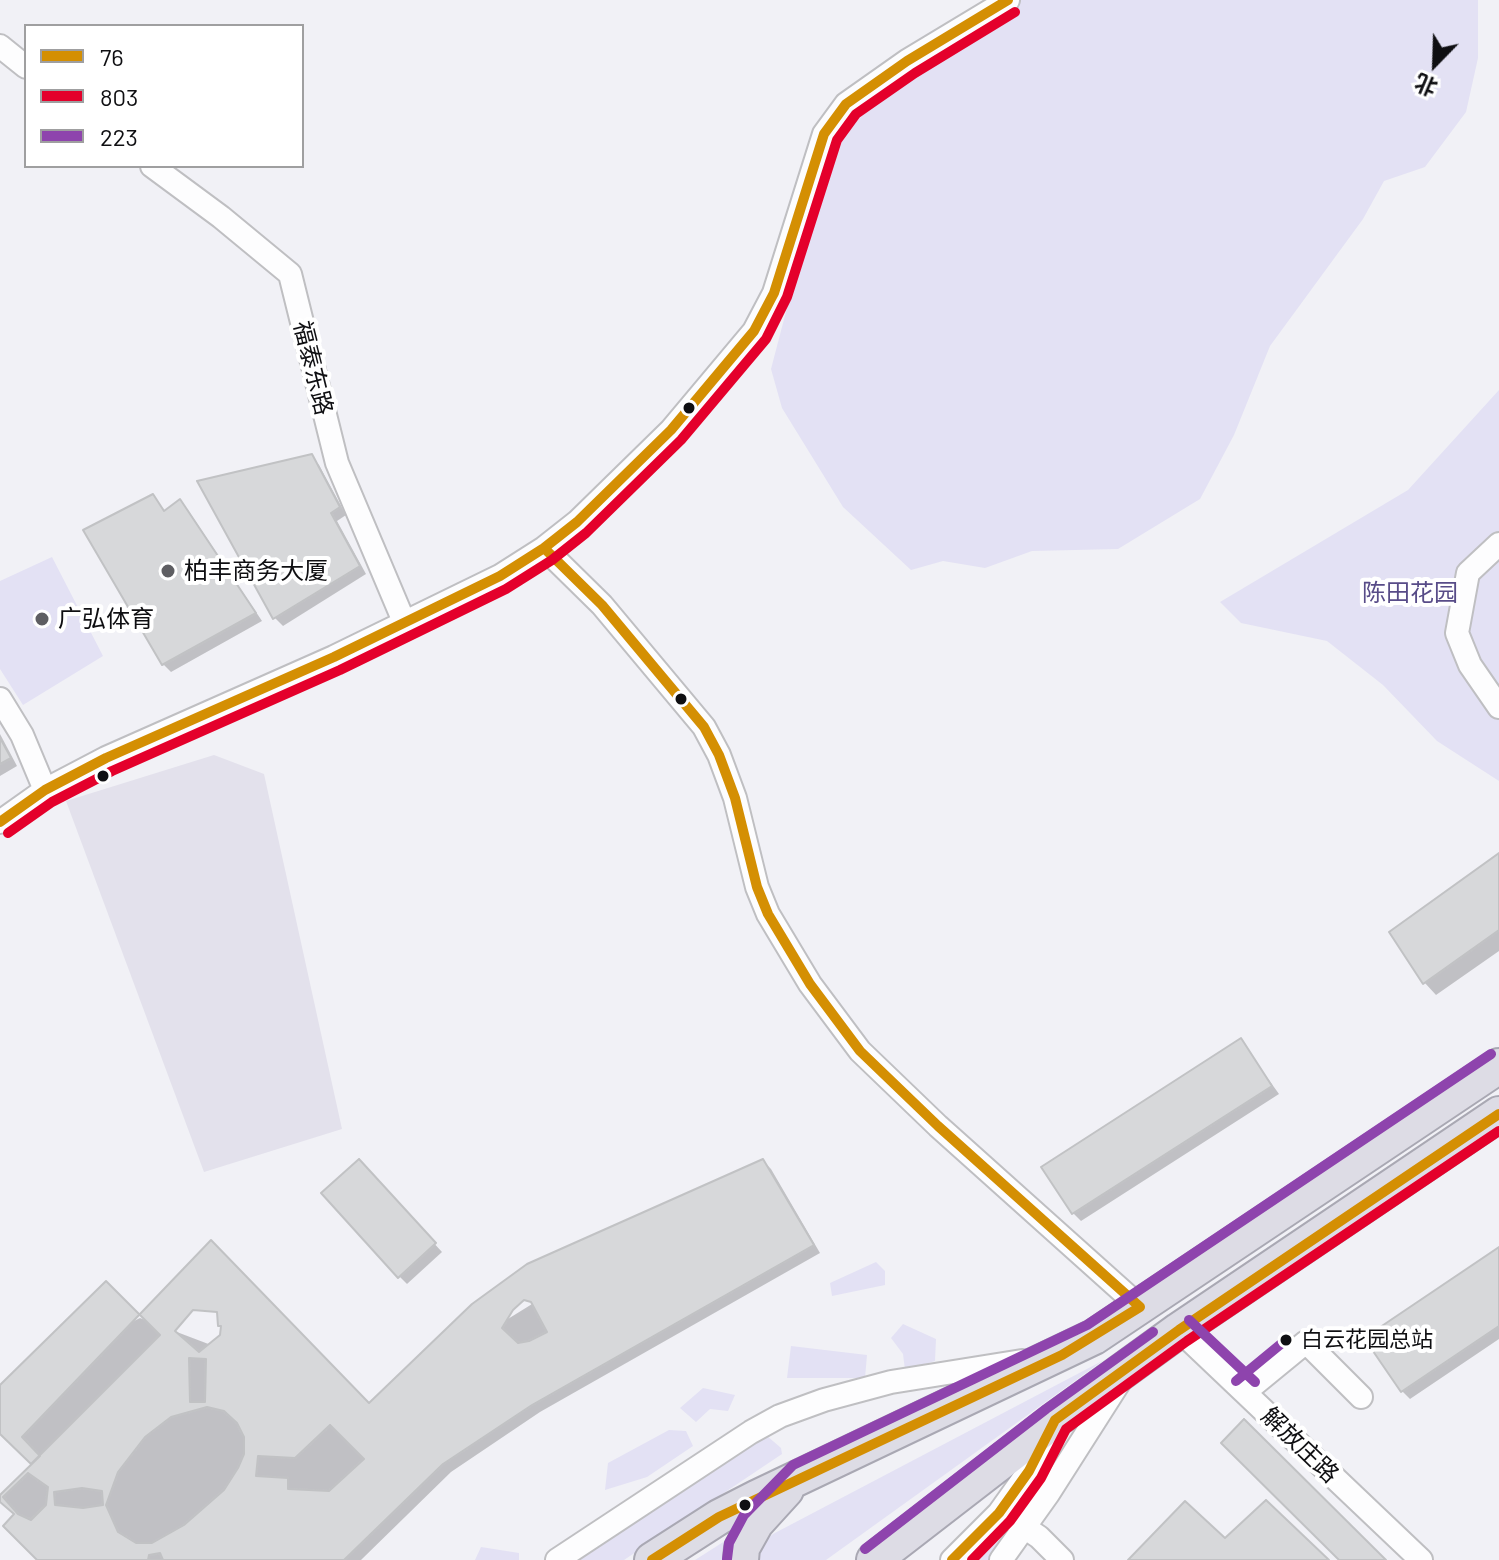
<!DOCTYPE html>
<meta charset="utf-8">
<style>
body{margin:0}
#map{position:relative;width:1499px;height:1560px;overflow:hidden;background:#f1f1f6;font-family:Barlow,"Noto Sans SC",sans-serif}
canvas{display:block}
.legend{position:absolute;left:24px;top:24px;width:280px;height:144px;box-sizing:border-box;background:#fff;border:2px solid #9f9fa0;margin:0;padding:10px 14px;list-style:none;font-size:24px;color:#0f0f12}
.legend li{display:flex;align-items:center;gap:16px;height:40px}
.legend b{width:40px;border:2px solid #9f9fa0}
.north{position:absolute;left:1395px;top:24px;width:80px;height:80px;-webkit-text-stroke:6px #fff;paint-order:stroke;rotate:203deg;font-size:22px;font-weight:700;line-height:32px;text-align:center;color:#0f0f12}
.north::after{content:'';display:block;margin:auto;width:28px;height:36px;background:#0f0f12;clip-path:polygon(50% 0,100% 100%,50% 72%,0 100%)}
</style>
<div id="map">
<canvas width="1499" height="1560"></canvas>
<ul class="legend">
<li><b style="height:10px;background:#d48f03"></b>76</li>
<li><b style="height:10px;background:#e4002b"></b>803</li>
<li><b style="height:10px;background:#8e44ad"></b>223</li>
</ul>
<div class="north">北</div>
</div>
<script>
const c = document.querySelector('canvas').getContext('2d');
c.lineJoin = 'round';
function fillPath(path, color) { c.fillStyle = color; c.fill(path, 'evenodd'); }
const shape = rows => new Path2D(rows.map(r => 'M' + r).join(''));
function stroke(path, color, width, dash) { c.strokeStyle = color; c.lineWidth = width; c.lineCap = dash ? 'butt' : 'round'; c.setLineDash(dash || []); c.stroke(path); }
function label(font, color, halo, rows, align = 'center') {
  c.font = font + ' Barlow,"Noto Sans SC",sans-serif'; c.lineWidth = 8; c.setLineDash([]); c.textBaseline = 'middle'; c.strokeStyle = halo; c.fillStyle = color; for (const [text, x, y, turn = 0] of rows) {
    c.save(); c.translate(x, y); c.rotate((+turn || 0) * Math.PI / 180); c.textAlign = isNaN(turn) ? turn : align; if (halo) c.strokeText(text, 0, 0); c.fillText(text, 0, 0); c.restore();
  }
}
fillPath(shape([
 [214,755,264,774,342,1129,204,1172,66,801]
]), '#e3e1ec');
fillPath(shape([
 [1019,0,1478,0,1478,58,1466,112,1425,167,1384,181,1363,219,1270,346,1234,435,1200,499,1118,549,1032,551,985,568,943,561,911,570,843,507,782,408,771,369,827,155,865,111,911,67],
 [1499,390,1499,781,1437,741,1383,685,1327,641,1241,623,1220,602,1408,490],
 [52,557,103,656,23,705,0,669,0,581],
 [876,1262,885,1271,885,1285,832,1296,830,1283],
 [903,1324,936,1339,935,1361,905,1370,903,1354,891,1338],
 [791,1346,867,1355,865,1378,787,1378],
 [1104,1360,826,1560,757,1560,762,1544,773,1534],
 [703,1388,735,1395,728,1411,710,1409,696,1422,680,1408],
 [669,1430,686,1431,693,1446,647,1477,605,1490,608,1463],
 [766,1435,781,1448,782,1454,624,1560,580,1560],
 [1046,1462,1053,1463,1059,1470,1033,1513,1018,1516,1016,1507],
 [999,1532,1003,1537,988,1560,973,1560],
 [728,1539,730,1543,728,1560,695,1560],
 [481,1547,519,1553,519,1560,475,1560]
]), '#e3e1f4');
fillPath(shape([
 [311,457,319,465,346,515,337,521,366,574,283,626,275,618,200,482],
 [153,496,166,512,180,502,188,510,262,621,171,672,163,664],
 [0,734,17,766,0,776],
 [1499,856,1499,951,1436,995,1424,982],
 [1241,1041,1279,1094,1081,1221,1073,1213],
 [763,1161,771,1169,820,1253,540,1412,451,1472,361,1560,40,1560,16,1514,0,1499,34,1464,0,1431,0,1387,140,1318,369,1405],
 [367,1170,442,1252,407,1284,399,1276],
 [1499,1249,1499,1339,1410,1399,1402,1391]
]), '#0003');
const building = shape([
 [312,454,340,507,331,513,360,566,273,619,197,481,312,454],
 [153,494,164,511,180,499,256,613,162,665,83,530,153,494],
 [0,738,11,758,0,764,0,738],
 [1499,853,1499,930,1423,984,1389,932,1499,853],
 [1241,1038,1272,1086,1072,1214,1041,1167,1241,1038],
 [359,1159,436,1243,398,1278,321,1193,359,1159],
 [763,1159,814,1245,532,1405,443,1464,344,1560,37,1560,3,1526,14,1514,0,1502,0,1495,40,1456,22,1437,211,1240,369,1403,472,1304,527,1264,763,1159],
 [1499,1247,1499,1326,1401,1392,1364,1338,1499,1247],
 [106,1281,160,1335,31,1464,0,1434,0,1385,106,1281],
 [524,1300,531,1302,547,1332,529,1341,518,1343,502,1328,513,1310,524,1300],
 [193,1310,217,1312,218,1326,221,1326,220,1335,199,1352,175,1331,193,1310],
 [189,1358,206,1359,205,1402,190,1402,189,1358],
 [207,1407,224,1411,237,1423,244,1437,244,1454,238,1468,224,1490,184,1525,152,1543,136,1543,118,1532,106,1505,118,1472,145,1437,171,1417,207,1407],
 [1244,1419,1386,1560,1339,1560,1221,1443,1244,1419],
 [330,1425,364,1459,329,1491,288,1489,288,1478,256,1476,258,1456,295,1458,330,1425],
 [28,1473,48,1487,46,1505,31,1520,18,1514,3,1497,28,1473],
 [82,1488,102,1491,103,1505,83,1508,55,1505,54,1492,82,1488],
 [1266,1500,1329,1560,1128,1560,1185,1501,1225,1538,1266,1500],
 [160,1553,163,1560,148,1560,149,1555,160,1553]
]);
fillPath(building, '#d7d8da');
stroke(building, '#c1c2c4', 2);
const minor = shape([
 [0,46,26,67],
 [152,166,221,217,290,274,337,463,405,624],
 [1499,544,1468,573,1457,633,1470,665,1499,707],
 [544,548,602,605,704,727,719,755,735,798,757,887,768,914,810,984,860,1051,938,1126,1140,1307],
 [0,699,22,735,45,790],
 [0,822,45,790,106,758,334,657,500,576,544,548,577,522,671,430,754,331,774,293,824,134,846,104,907,61,1008,0],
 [1179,1330,1421,1560],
 [1245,1392,1306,1342,1361,1397],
 [1015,1521,1039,1537,1062,1560],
 [557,1560,751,1432,780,1416,824,1400,891,1382,1022,1361],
 [952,1560,999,1513,1029,1471,1049,1431],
 [1001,1560,1048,1494,1120,1381]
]);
const highway = shape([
 [652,1560,719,1517,756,1498,1094,1337,1499,1066],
 [741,1560,742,1548,756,1523,786,1490],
 [874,1560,1055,1420,1179,1330,1499,1114]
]);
stroke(minor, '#bfbfc2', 26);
stroke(highway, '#a9a8b3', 38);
stroke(minor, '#fdfdfe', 22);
stroke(highway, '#dddce5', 34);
stroke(shape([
 [544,548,602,605,704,727,719,755,735,798,757,887,768,914,810,984,860,1051,938,1126,1140,1307,1062,1355,719,1517,652,1560],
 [0,822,45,790,106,758,334,657,500,576,544,548,577,522,671,430,754,331,774,293,824,134,846,104,907,61,1008,0],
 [952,1560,999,1513,1029,1471,1055,1420,1179,1330,1499,1114]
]), '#d48f03', 10);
stroke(shape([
 [8,833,52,802,112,771,340,670,506,589,552,560,586,533,681,440,766,339,787,297,837,140,856,114,915,73,1015,12],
 [972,1560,1010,1521,1041,1478,1066,1429,1187,1341,1499,1131]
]), '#e4002b', 10);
stroke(shape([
 [1189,1320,1255,1382],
 [1236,1381,1287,1339],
 [865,1549,1046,1409,1153,1332],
 [727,1559,729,1543,744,1515,793,1465,1087,1325,1491,1054]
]), '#8e44ad', 10);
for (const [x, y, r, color] of [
 [689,408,7,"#0f0f12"],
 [168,571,8,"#5e5e62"],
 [42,619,8,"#5e5e62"],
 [681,699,7,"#0f0f12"],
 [103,776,7,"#0f0f12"],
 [1286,1340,7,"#0f0f12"],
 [745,1505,7,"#0f0f12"]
]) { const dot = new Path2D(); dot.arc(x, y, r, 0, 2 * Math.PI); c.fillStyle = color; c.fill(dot); stroke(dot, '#fff', 3); }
label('22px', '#0f0f12', '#fff', [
 ["白云花园总站",1301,1340]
], 'left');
label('24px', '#0f0f12', '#fff', [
 ["福泰东路",313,368,76],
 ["解放庄路",1300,1445,44]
]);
label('24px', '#0f0f12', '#fff', [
 ["柏丰商务大厦",184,571],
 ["广弘体育",58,619]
], 'left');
label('24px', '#584c88', '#fff', [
 ["陈田花园",1410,593]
]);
</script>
